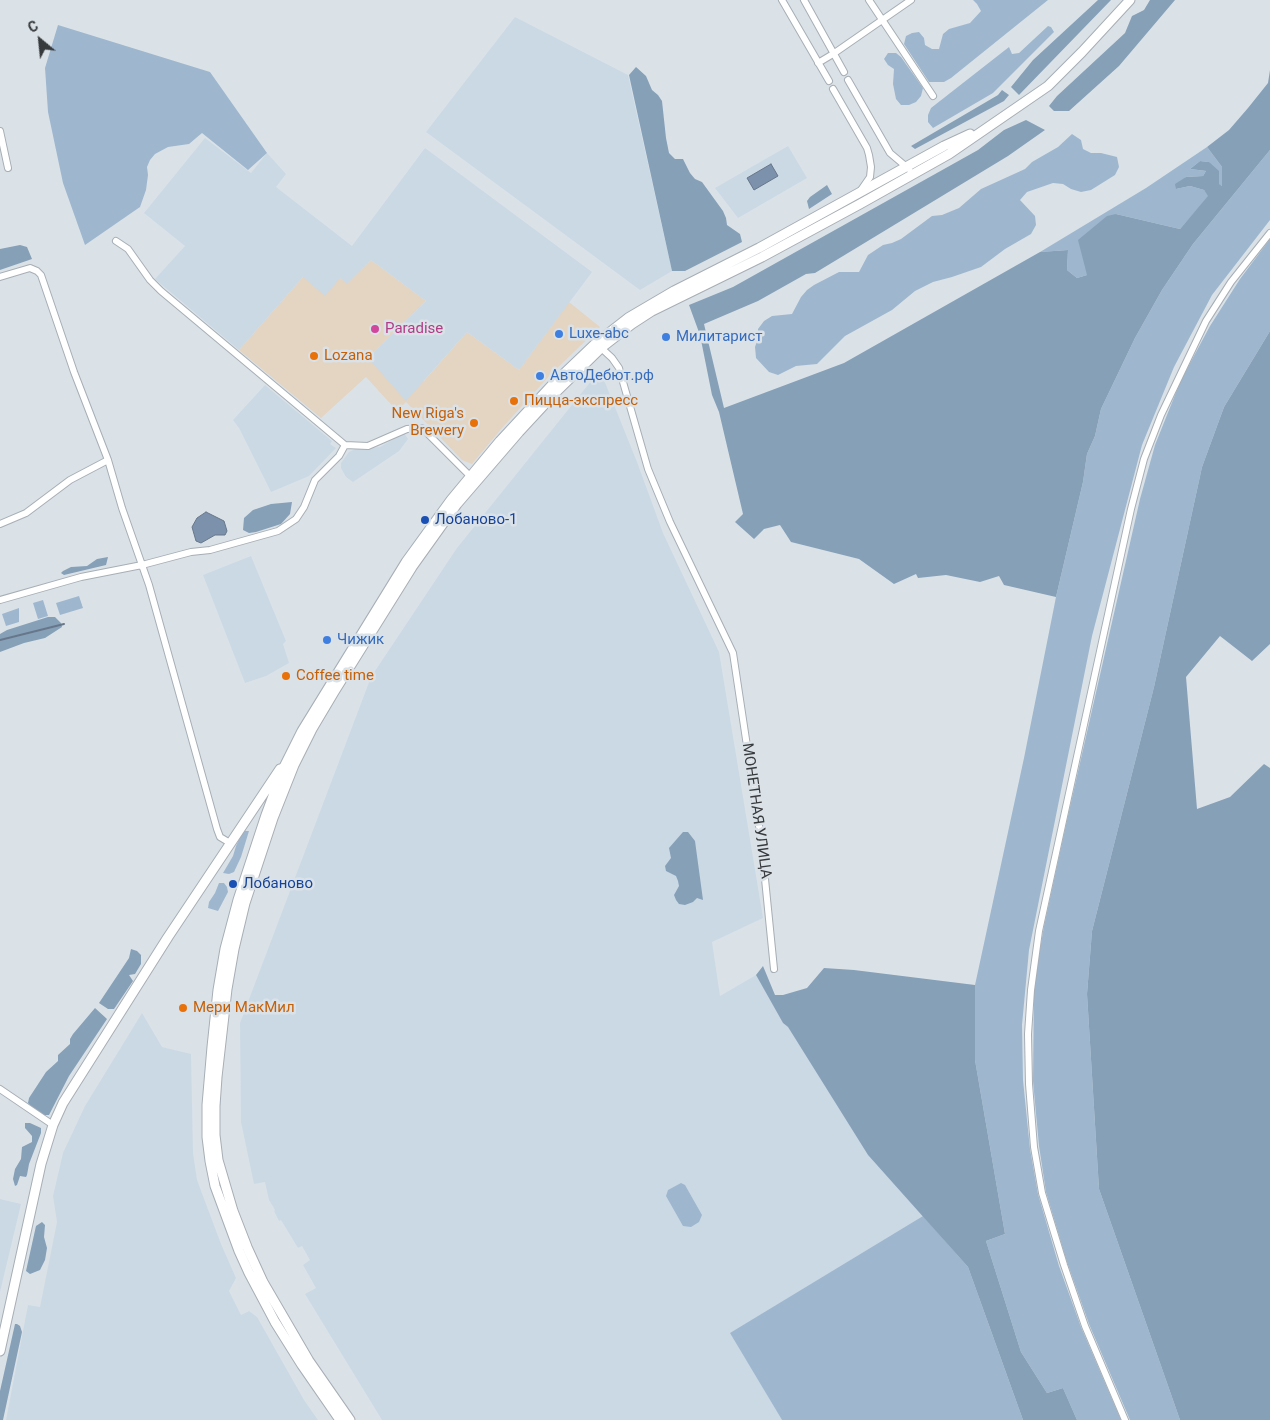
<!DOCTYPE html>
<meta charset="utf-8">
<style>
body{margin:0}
#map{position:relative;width:1270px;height:1420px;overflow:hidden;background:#dae2e8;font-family:Roboto,sans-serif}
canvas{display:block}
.north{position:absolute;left:15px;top:15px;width:50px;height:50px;-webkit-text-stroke:4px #dae2e8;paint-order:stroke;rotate:332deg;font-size:14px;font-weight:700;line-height:20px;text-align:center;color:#373a3d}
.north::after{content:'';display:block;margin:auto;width:18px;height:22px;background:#373a3d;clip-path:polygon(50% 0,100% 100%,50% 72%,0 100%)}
</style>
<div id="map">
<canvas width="1270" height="1420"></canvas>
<div class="north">С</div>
</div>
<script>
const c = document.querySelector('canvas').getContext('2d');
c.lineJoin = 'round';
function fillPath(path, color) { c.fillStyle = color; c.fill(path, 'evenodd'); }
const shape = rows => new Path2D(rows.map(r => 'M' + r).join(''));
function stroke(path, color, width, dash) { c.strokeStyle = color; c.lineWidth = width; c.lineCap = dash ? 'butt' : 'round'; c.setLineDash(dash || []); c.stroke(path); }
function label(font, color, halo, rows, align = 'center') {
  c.font = font + ' Roboto,sans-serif'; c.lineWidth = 5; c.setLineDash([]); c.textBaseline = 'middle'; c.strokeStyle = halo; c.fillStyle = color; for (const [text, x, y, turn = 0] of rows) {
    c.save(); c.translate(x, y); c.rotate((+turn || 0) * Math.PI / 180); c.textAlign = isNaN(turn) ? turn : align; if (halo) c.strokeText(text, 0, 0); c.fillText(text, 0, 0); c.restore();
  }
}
fillPath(shape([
 [371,260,426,301,368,358,424,381,467,332,519,370,569,302,600,327,552,373,502,428,472,464,462,460,406,402,397,411,366,377,321,418,239,350,303,277,340,278,347,283]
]), '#e4d4c2');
fillPath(shape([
 [515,17,628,75,672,271,640,290,426,132],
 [205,138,251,173,267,153,286,174,276,187,352,246,425,148,592,272,519,370,467,332,406,401,368,358,426,301,371,260,347,284,340,278,325,296,303,277,239,350,155,279,185,246,144,213],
 [788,146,807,178,738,218,715,188],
 [600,370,637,462,663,533,719,652,763,918,712,942,720,996,756,975,783,1023,788,1027,868,1155,923,1216,731,1333,782,1420,382,1420,305,1294,316,1288,303,1265,310,1260,302,1246,298,1248,281,1220,279,1221,274,1211,275,1210,269,1200,265,1182,254,1184,241,1122,240,1023,371,677,457,548],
 [265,385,332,441,330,444,336,448,309,476,271,492,239,428,233,420],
 [404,433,408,439,399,451,353,482,346,477,341,468,341,463,349,452,355,449,380,447],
 [251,556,286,641,283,644,289,663,266,676,245,683,203,575],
 [142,1013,162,1047,191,1054,193,1153,197,1180,221,1244,236,1278,229,1291,241,1315,249,1311,257,1317,304,1400,318,1420,6,1420,28,1305,40,1307,57,1222,53,1196,63,1153,85,1106],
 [0,1199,21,1204,0,1292]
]), '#cbd9e5');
fillPath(shape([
 [973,0,1048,0,951,78,944,82,929,82,904,44,906,36,912,33,919,32,924,38,925,45,932,49,939,49,943,34,949,29,970,23,981,11,977,4],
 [58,25,210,72,267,153,248,170,202,133,189,144,168,147,155,154,150,160,147,167,148,175,146,190,140,207,85,245,63,183,48,112,45,68],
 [1048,26,1051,27,1054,32,993,93,933,128,928,122,928,115,931,108,1009,47,1012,54,1019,53],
 [888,53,896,53,901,57,923,88,921,96,916,102,909,105,901,105,896,99,893,84,894,69,888,65,884,59],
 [1072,134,1081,140,1083,149,1091,153,1101,153,1117,157,1119,167,1115,175,1091,190,1081,192,1071,189,1063,184,1053,183,1027,192,1020,200,1035,216,1036,225,1031,234,1005,249,981,267,952,277,933,282,915,291,892,310,845,336,817,364,796,366,778,375,769,372,756,358,755,347,758,338,758,329,764,321,772,316,792,314,801,297,807,290,814,285,839,272,859,272,868,255,883,245,892,243,901,239,932,216,942,215,959,208,981,189,1025,169,1032,162,1058,147],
 [1207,147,1222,167,1222,186,1218,184,1209,162,1200,161,1190,169,1206,171,1203,176,1186,177,1176,189,1190,186,1204,190,1209,196,1180,229,1116,214,1087,275,1077,278,1067,270,1068,250,1040,252,1146,188],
 [1270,150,1270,220,1212,295,1174,367,1142,445,1092,636,1029,950,1022,1025,1023,1080,1030,1149,1038,1194,1059,1266,1081,1327,1121,1420,1077,1420,1063,1388,1047,1393,1021,1352,986,1241,1005,1234,975,1060,975,985,1024,758,1056,597,1083,482,1087,454,1095,436,1101,409,1135,338,1162,290,1193,244],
 [1270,239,1270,331,1224,407,1202,467,1154,687,1092,931,1087,994,1099,1189,1180,1420,1130,1420,1089,1324,1067,1262,1046,1192,1039,1146,1033,1081,1034,985,1044,926,1067,820,1140,499,1155,445,1181,380,1210,326,1240,279],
 [79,596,83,608,60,615,56,603],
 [43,600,48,616,38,619,33,603],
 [19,608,19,622,6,626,2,614],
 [243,831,249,831,241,857,234,872,229,874,223,873,233,856,236,846],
 [219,883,224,883,227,887,228,892,218,911,208,908,209,902,215,893],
 [681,1183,685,1185,702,1215,699,1222,691,1227,683,1226,666,1196,668,1190],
 [923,1216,968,1267,1023,1420,782,1420,730,1333]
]), '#9eb7ce');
fillPath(shape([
 [1098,0,1111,0,1019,95,1011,87,1033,60],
 [1150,0,1175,0,1119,66,1069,111,1054,111,1049,106,1057,96,1125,33,1132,16,1144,10],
 [636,67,646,76,652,90,658,95,662,101,666,138,669,153,675,159,683,159,690,173,695,179,702,182,723,211,726,218,727,225,740,234,742,242,685,271,672,271,629,75],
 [1270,70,1270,150,1193,244,1162,290,1135,338,1101,409,1095,436,1087,454,1083,482,1056,597,1004,585,999,576,980,582,946,575,918,578,916,574,894,584,859,559,791,542,780,525,764,529,754,539,735,522,743,514,719,412,712,395,700,335,689,305,733,287,978,150,1004,130,1026,120,1045,130,1008,156,815,273,806,274,758,301,704,324,724,408,844,363,1040,252,1068,250,1067,270,1077,278,1087,275,1078,240,1107,216,1116,214,1180,229,1208,196,1204,190,1190,186,1176,189,1175,184,1186,177,1203,176,1206,171,1190,169,1200,161,1209,162,1219,171,1219,184,1222,186,1222,167,1207,147,1229,130,1248,108,1268,83],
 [1002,90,1009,95,1004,101,915,149,911,146,998,95],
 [827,185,832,194,809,209,807,201,810,197],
 [20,245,27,247,32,259,0,270,0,249],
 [1270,331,1270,644,1252,661,1220,636,1186,677,1197,809,1230,797,1264,764,1270,768,1270,1420,1180,1420,1099,1189,1087,994,1092,931,1154,687,1202,467,1224,407],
 [292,502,290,514,281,524,256,532,249,533,243,530,244,518,253,510,271,504],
 [108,557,106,565,64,575,61,573,63,571,71,567,87,566,97,559],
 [48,617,55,617,61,623,62,627,45,638,24,643,0,652,0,634,7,630],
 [683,832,688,832,695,841,703,900,697,898,693,902,685,905,679,904,676,900,674,895,679,886,678,881,676,876,666,871,665,866,671,858,669,848],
 [131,949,137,951,141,955,141,964,135,974,129,975,133,981,114,1009,108,1009,99,1003,129,958],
 [763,966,775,995,783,995,807,988,824,968,854,970,975,985,975,1060,1005,1234,986,1241,1021,1352,1047,1393,1063,1388,1077,1420,1023,1420,968,1267,868,1155,788,1027,783,1023,756,975],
 [95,1008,107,1019,69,1076,49,1115,43,1115,33,1109,28,1103,29,1098,46,1072,58,1061,58,1055,70,1044,70,1039,73,1034],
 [25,1123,30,1123,41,1128,41,1133,29,1164,27,1175,26,1177,20,1176,17,1185,15,1186,13,1179,15,1169,21,1159,22,1147,32,1142,32,1136,25,1128],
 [42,1222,45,1225,44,1237,47,1248,45,1260,40,1270,30,1274,26,1271,36,1226],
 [15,1324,17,1324,20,1326,22,1332,3,1420,0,1420,0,1391]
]), '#86a0b8');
const water = shape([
 [771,164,778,176,754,190,747,178,771,164],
 [206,512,224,521,227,531,225,535,215,535,201,543,196,541,192,527,197,518,206,512]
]);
fillPath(water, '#7c91ab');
stroke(water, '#67778a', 1);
stroke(shape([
 [0,640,64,624]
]), '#67778a', 2);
const street = shape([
 [782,0,829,81],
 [804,0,844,72],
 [869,0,933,96],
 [818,63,833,54,911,0],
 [848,80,890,153,909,169],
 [833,89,867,148,869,155,871,167,870,177,861,190],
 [0,131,8,168],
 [0,277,30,268,37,271,41,275,74,372,108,460,122,508,149,585,217,829,220,837,230,843],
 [599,346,612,358,619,368,648,469,670,522,733,653,761,839,774,969],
 [345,445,368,446,407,429,422,428,472,478],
 [0,524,26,513,70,480,108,460],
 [0,600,81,577,142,565,191,552,210,550,278,531,296,519,304,507,315,480,339,456,345,445,161,291,150,280,128,249,116,241],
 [0,1089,53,1125],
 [1125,1420,1085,1326,1064,1265,1042,1193,1034,1147,1029,1084,1028,1034,1031,990,1039,931,1131,509,1144,459,1161,415,1206,321,1231,282,1270,233]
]);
const secondary = shape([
 [0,1351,41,1164,53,1125,63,1103,168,937,280,769],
 [340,1420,302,1365,275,1322,249,1273,239,1251,215,1186,210,1161,207,1137,207,1105,212,1047,218,990,225,949,238,900,266,815,283,769,302,731,406,562,451,500,500,441,552,385,596,343,628,318,674,291,759,248,944,146,970,134],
 [350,1420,309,1361,263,1282,247,1247,233,1211,218,1160,215,1135,215,1106,217,1077,227,989,234,949,245,903,273,818,294,765,312,729,334,692,412,567,457,504,519,432,557,391,601,348,632,324,652,311,762,257,860,204,949,154,1048,86,1082,52,1130,0]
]);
stroke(street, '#a7aeb5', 8);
stroke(secondary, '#a7aeb5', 11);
stroke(street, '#fff', 6);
stroke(secondary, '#fff', 9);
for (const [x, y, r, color] of [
 [375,329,5,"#d1479c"],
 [559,334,5,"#3f7fe0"],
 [666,337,5,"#3f7fe0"],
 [314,356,5,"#e8710a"],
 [540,376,5,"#3f7fe0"],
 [514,401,5,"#e8710a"],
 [474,423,5,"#e8710a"],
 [425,520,5,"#1a4fb4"],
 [327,640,5,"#3f7fe0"],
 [286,676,5,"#e8710a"],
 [233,884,5,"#1a4fb4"],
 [183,1008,5,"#e8710a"]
]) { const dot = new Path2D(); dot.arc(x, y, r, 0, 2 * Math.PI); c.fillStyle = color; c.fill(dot); stroke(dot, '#dae2e8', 2); }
label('15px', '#b23c85', '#dae2e8', [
 ["Paradise",385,329]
], 'left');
label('15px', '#366cbe', '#dae2e8', [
 ["Luxe-abc",569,334],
 ["Милитарист",676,337],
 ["АвтоДебют.рф",550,376],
 ["Чижик",337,640]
], 'left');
label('15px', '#c56008', '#dae2e8', [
 ["Lozana",324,356],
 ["Пицца-экспресс",524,401],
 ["New Riga's",464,414,"right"],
 ["Brewery",464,431,"right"],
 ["Coffee time",296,676],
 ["Мери МакМил",193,1008]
], 'left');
label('15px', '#164399', '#dae2e8', [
 ["Лобаново-1",435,520],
 ["Лобаново",243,884]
], 'left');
label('15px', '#373a3d', '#dae2e8', [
 ["МОНЕТНАЯ УЛИЦА",756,811,82]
]);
</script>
